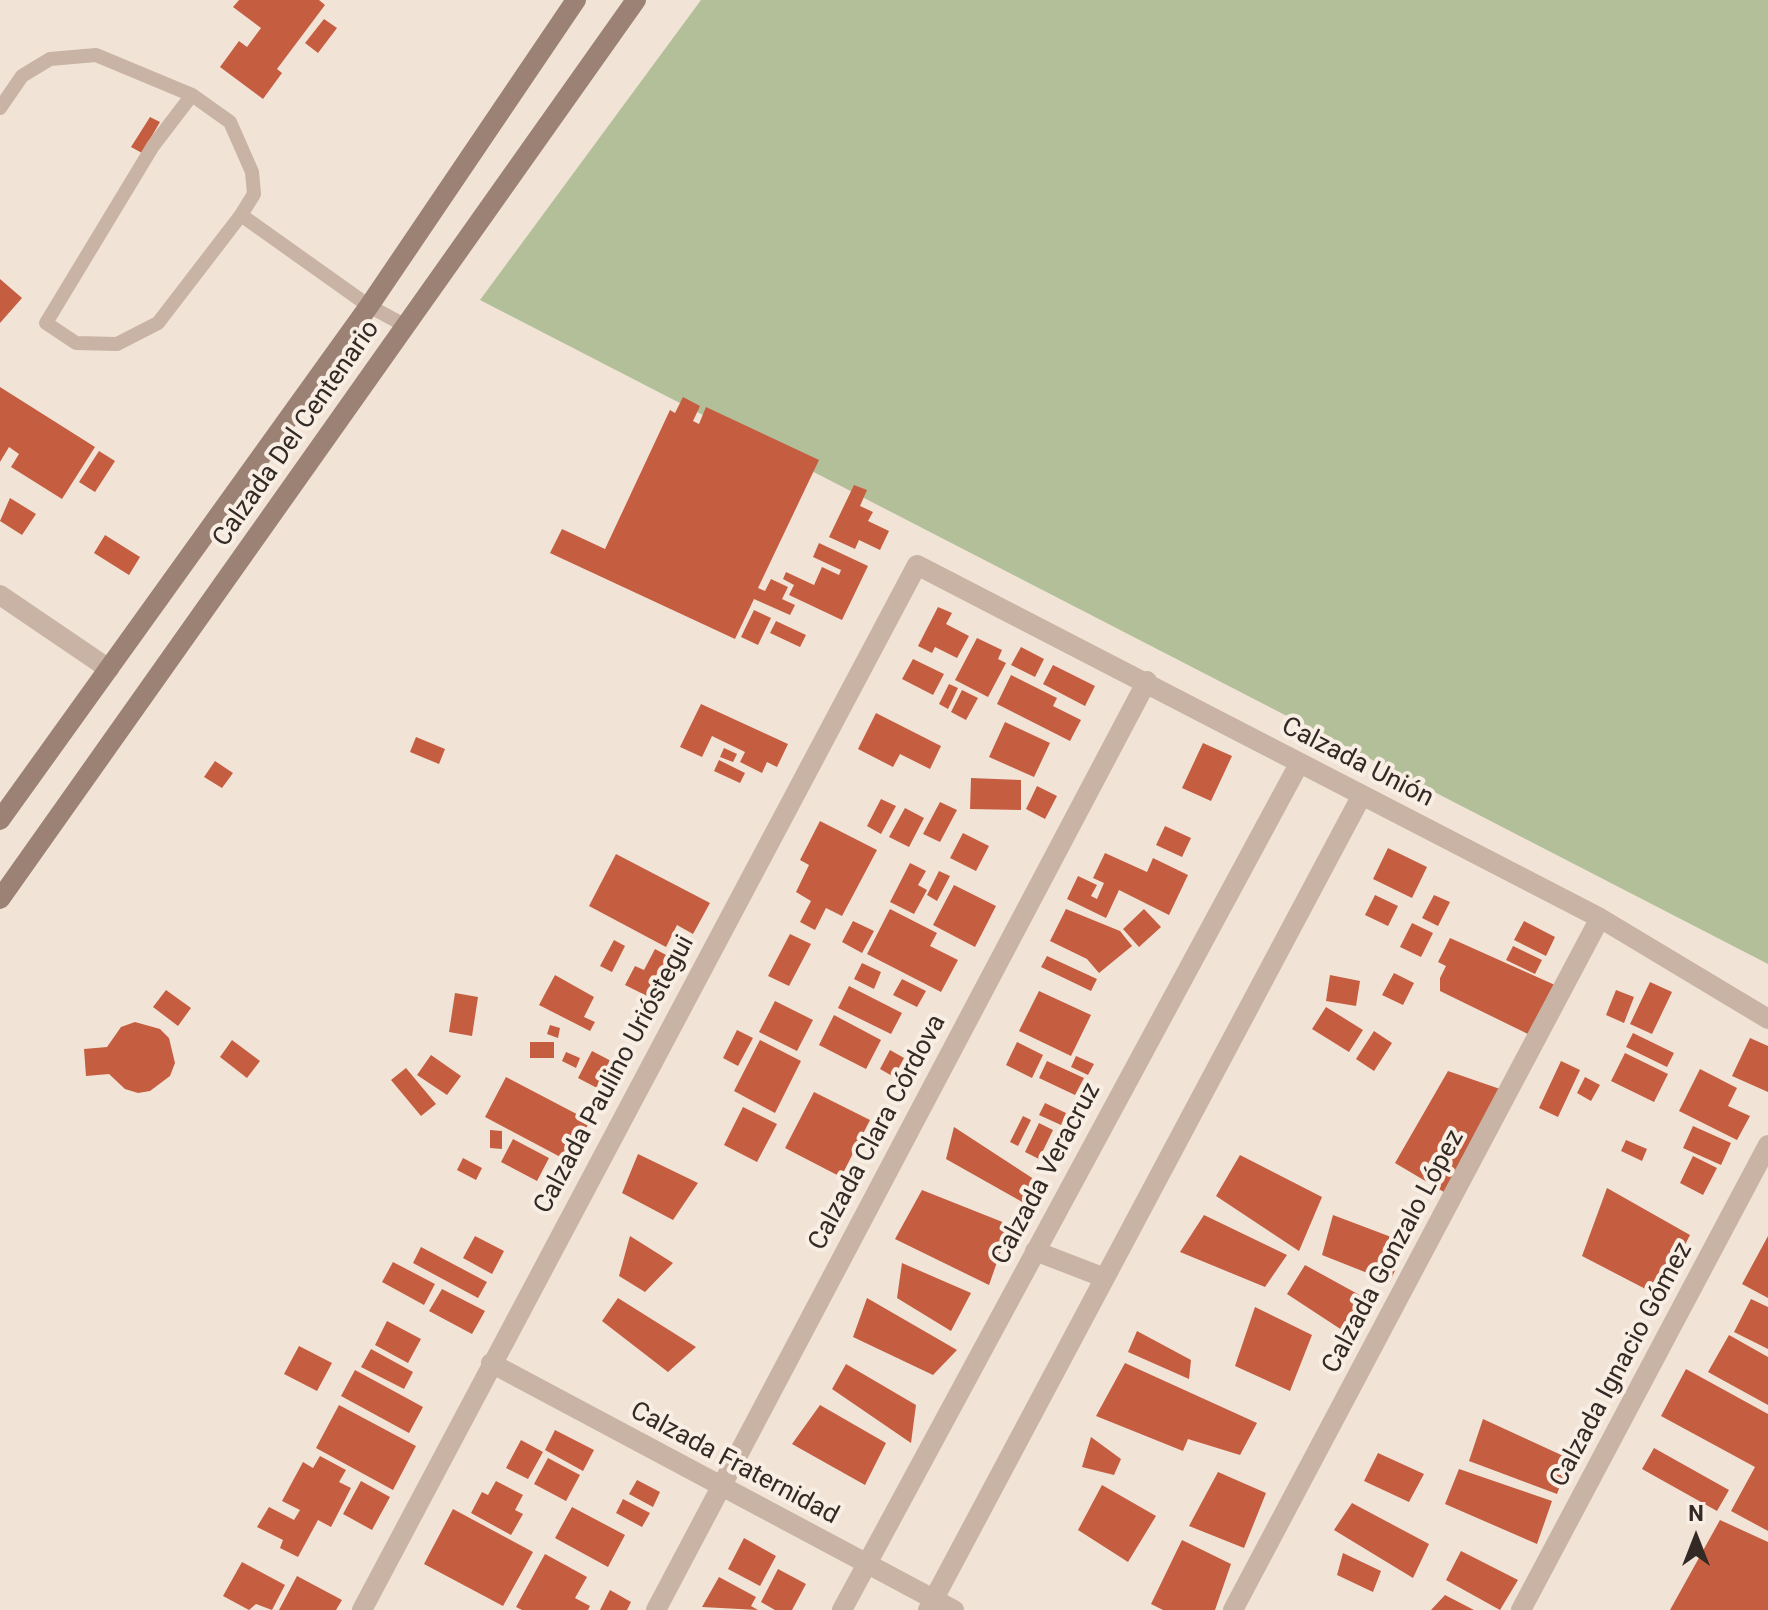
<!DOCTYPE html>
<meta charset="utf-8">
<style>
body{margin:0}
#map{position:relative;width:1768px;height:1610px;overflow:hidden;background:#f1e4d7;font-family:Roboto,sans-serif}
canvas{display:block}
.north{position:absolute;left:1656px;top:1498px;width:80px;height:80px;-webkit-text-stroke:6px #f9eee3;paint-order:stroke;rotate:0deg;font-size:22px;font-weight:700;line-height:32px;text-align:center;color:#332925}
.north::after{content:'';display:block;margin:auto;width:28px;height:36px;background:#332925;clip-path:polygon(50% 0,100% 100%,50% 72%,0 100%)}
</style>
<div id="map">
<canvas width="1768" height="1610"></canvas>
<div class="north">N</div>
</div>
<script>
const c = document.querySelector('canvas').getContext('2d');
c.lineJoin = 'round';
function fillPath(path, color) { c.fillStyle = color; c.fill(path, 'evenodd'); }
const shape = rows => new Path2D(rows.map(r => 'M' + r).join(''));
function stroke(path, color, width, dash) { c.strokeStyle = color; c.lineWidth = width; c.lineCap = dash ? 'butt' : 'round'; c.setLineDash(dash || []); c.stroke(path); }
function label(font, color, halo, rows, align = 'center') {
  c.font = font + ' Roboto,sans-serif'; c.lineWidth = 8; c.setLineDash([]); c.textBaseline = 'middle'; c.strokeStyle = halo; c.fillStyle = color; for (const [text, x, y, turn = 0] of rows) {
    c.save(); c.translate(x, y); c.rotate((+turn || 0) * Math.PI / 180); c.textAlign = isNaN(turn) ? turn : align; if (halo) c.strokeText(text, 0, 0); c.fillText(text, 0, 0); c.restore();
  }
}
fillPath(shape([
 [701,0,1768,0,1768,964,480,300]
]), '#b3bf98');
fillPath(shape([
 [239,0,319,0,325,5,277,69,282,73,263,99,220,67,239,41,247,47,261,28,233,7],
 [324,19,337,28,318,53,305,43],
 [150,117,160,122,142,153,131,147],
 [0,279,22,298,0,323],
 [0,387,95,447,62,499,11,467,19,454,9,447,0,462],
 [683,397,700,406,693,421,699,424,706,407,819,460,758,588,765,591,771,579,788,587,782,599,795,605,790,615,754,599,735,639,550,553,562,529,605,549,670,410,675,413],
 [99,451,115,461,95,492,79,482],
 [854,485,867,490,860,506,873,512,868,521,889,531,880,550,859,540,855,549,829,537],
 [10,498,36,514,22,535,0,521],
 [105,535,140,557,129,575,94,553],
 [819,543,868,566,842,620,789,595,794,585,783,579,786,572,814,585,822,567,839,575,841,570,813,557],
 [938,607,952,613,946,624,969,636,957,658,935,647,932,653,918,646],
 [754,610,771,618,758,645,741,637],
 [776,621,806,635,800,647,770,633],
 [977,638,1002,650,998,659,1006,663,988,697,955,680],
 [1021,647,1044,659,1035,677,1011,665],
 [913,659,944,674,933,695,902,679],
 [1053,665,1095,686,1085,706,1043,684],
 [1011,675,1057,698,1053,706,1081,720,1070,741,997,704],
 [949,684,958,688,948,709,939,704],
 [962,690,978,698,966,720,951,712],
 [701,704,788,744,777,767,767,762,762,773,740,762,745,752,712,736,702,757,680,747],
 [876,713,941,746,930,769,900,754,893,767,858,749],
 [1005,722,1050,743,1034,777,989,757],
 [416,737,445,749,439,764,410,752],
 [1203,743,1232,756,1211,801,1182,788],
 [724,748,737,754,733,762,720,757],
 [719,760,745,773,740,783,714,771],
 [215,761,233,773,222,788,204,777],
 [971,778,1021,780,1021,810,970,809],
 [1037,786,1057,796,1045,819,1026,809],
 [881,799,896,806,881,834,867,826],
 [940,802,957,810,940,842,923,834],
 [905,808,924,818,909,847,889,837],
 [820,821,877,850,842,916,826,908,815,930,800,922,811,901,796,892,809,865,800,860],
 [1165,826,1191,838,1182,857,1156,845],
 [963,833,989,846,976,871,950,858],
 [1388,848,1427,867,1412,898,1373,879],
 [1105,853,1147,872,1153,858,1188,875,1169,915,1119,890,1106,918,1067,899,1078,876,1097,885,1091,896,1097,899,1104,883,1093,878],
 [616,854,710,903,693,934,677,925,666,947,589,906],
 [910,863,926,871,918,885,927,890,914,914,890,902],
 [939,871,950,876,937,901,927,895],
 [954,885,996,906,975,947,933,925],
 [1375,895,1398,906,1388,926,1365,915],
 [1434,895,1450,902,1438,926,1422,918],
 [890,909,937,933,930,946,958,960,941,992,867,954],
 [1066,909,1120,931,1132,946,1099,973,1087,959,1050,941],
 [1144,909,1161,927,1139,947,1123,929],
 [853,921,874,931,862,953,842,942],
 [1524,921,1555,937,1546,956,1514,940],
 [1412,923,1433,933,1421,957,1400,947],
 [790,934,811,944,789,986,768,976],
 [1450,938,1555,985,1528,1034,1440,991,1440,978,1446,966,1438,962],
 [614,940,625,946,612,972,600,966],
 [1513,946,1542,960,1535,974,1506,960],
 [655,949,668,956,651,998,625,985,635,966,644,970],
 [1047,956,1097,979,1091,991,1041,967],
 [862,963,881,972,874,989,854,979],
 [1394,973,1414,983,1403,1005,1382,995],
 [555,975,594,997,584,1017,595,1022,590,1031,539,1005],
 [1330,975,1360,981,1356,1006,1326,1001],
 [902,979,926,991,917,1007,893,995],
 [1650,982,1672,992,1652,1034,1630,1024],
 [849,986,902,1013,891,1034,838,1008],
 [166,990,191,1008,178,1026,153,1007],
 [1616,990,1634,997,1624,1023,1606,1015],
 [1039,991,1091,1015,1071,1056,1019,1031],
 [455,993,478,997,472,1036,449,1032],
 [775,1001,813,1020,797,1051,759,1032],
 [1326,1007,1363,1030,1349,1052,1312,1029],
 [834,1015,881,1040,866,1069,819,1045],
 [135,1022,160,1029,169,1038,175,1063,170,1076,150,1091,138,1093,125,1089,109,1074,86,1076,84,1049,107,1047,121,1027],
 [550,1025,560,1028,558,1038,547,1034],
 [737,1030,753,1038,738,1066,723,1058],
 [1374,1031,1392,1043,1374,1071,1356,1059],
 [1633,1033,1674,1053,1667,1067,1626,1047],
 [1750,1038,1768,1046,1768,1092,1732,1076],
 [232,1040,260,1061,247,1078,220,1057],
 [760,1040,801,1061,775,1113,734,1091],
 [530,1042,554,1042,554,1058,530,1058],
 [1017,1042,1043,1055,1032,1078,1006,1065],
 [890,1050,904,1058,894,1077,880,1069],
 [592,1051,613,1062,599,1089,578,1078],
 [566,1052,580,1058,576,1068,562,1061],
 [1625,1053,1668,1074,1654,1102,1611,1081],
 [431,1055,461,1076,447,1095,417,1075],
 [1076,1056,1094,1064,1088,1075,1071,1067],
 [1047,1061,1084,1078,1075,1095,1039,1078],
 [1561,1061,1580,1070,1558,1117,1539,1108],
 [406,1068,436,1104,421,1116,391,1080],
 [1700,1069,1737,1088,1728,1106,1750,1116,1737,1140,1679,1111],
 [1448,1071,1500,1089,1449,1195,1395,1163],
 [506,1077,590,1121,568,1161,485,1117],
 [1585,1077,1600,1085,1591,1101,1577,1093],
 [814,1092,870,1120,841,1177,785,1148],
 [1045,1103,1066,1113,1061,1125,1039,1115],
 [743,1107,777,1124,757,1162,724,1145],
 [1023,1116,1031,1120,1018,1146,1010,1142],
 [1039,1123,1053,1130,1039,1159,1025,1152],
 [1693,1126,1731,1143,1721,1165,1683,1148],
 [954,1127,1046,1187,1024,1203,946,1159],
 [490,1130,502,1131,502,1149,490,1148],
 [513,1139,549,1158,537,1181,501,1162],
 [1626,1140,1647,1149,1642,1161,1621,1151],
 [638,1154,698,1183,673,1220,622,1193],
 [1240,1155,1322,1197,1299,1251,1216,1196],
 [1693,1156,1717,1168,1703,1195,1680,1183],
 [463,1158,482,1168,476,1180,457,1170],
 [1607,1188,1690,1235,1659,1296,1582,1256],
 [922,1190,1010,1225,989,1285,895,1239],
 [1204,1215,1287,1255,1265,1287,1180,1252],
 [1333,1215,1407,1243,1390,1282,1322,1255],
 [475,1236,504,1251,492,1274,463,1258],
 [630,1236,673,1263,645,1292,619,1276],
 [1768,1236,1768,1298,1742,1284],
 [421,1247,487,1282,478,1298,413,1263],
 [393,1262,435,1284,424,1305,382,1282],
 [902,1263,971,1293,951,1331,897,1298],
 [1305,1265,1365,1298,1348,1334,1287,1294],
 [442,1289,485,1311,472,1334,429,1311],
 [618,1298,696,1347,668,1372,602,1321],
 [867,1298,957,1350,933,1375,853,1337],
 [1751,1299,1768,1307,1768,1349,1734,1332],
 [1255,1307,1312,1335,1290,1391,1235,1366],
 [387,1321,421,1339,408,1363,375,1345],
 [1137,1331,1191,1360,1189,1379,1128,1352],
 [1729,1335,1768,1357,1768,1405,1708,1372],
 [299,1346,332,1363,317,1391,284,1374],
 [371,1349,413,1372,404,1389,361,1367],
 [1125,1363,1257,1423,1240,1455,1188,1439,1183,1451,1096,1416],
 [846,1364,916,1405,911,1443,832,1389],
 [1686,1369,1768,1414,1768,1531,1731,1511,1755,1467,1661,1416],
 [355,1370,423,1407,409,1433,341,1396],
 [339,1405,416,1446,393,1490,316,1448],
 [820,1405,886,1443,865,1485,792,1444],
 [1483,1419,1570,1459,1557,1494,1469,1461],
 [555,1430,594,1450,583,1471,545,1450],
 [1091,1437,1121,1459,1114,1475,1082,1467],
 [521,1440,543,1452,528,1479,506,1468],
 [1654,1448,1729,1490,1717,1511,1642,1469],
 [1378,1453,1424,1474,1409,1502,1364,1481],
 [320,1456,346,1470,339,1482,351,1488,331,1527,318,1520,298,1557,280,1548,283,1540,257,1527,269,1507,294,1520,300,1510,282,1501,303,1462,313,1468],
 [548,1458,580,1475,566,1501,534,1484],
 [1459,1469,1552,1501,1537,1544,1445,1504],
 [1218,1472,1266,1493,1244,1548,1189,1526],
 [637,1480,660,1492,653,1507,629,1494],
 [361,1481,390,1497,372,1530,343,1514],
 [496,1481,523,1495,515,1510,523,1514,511,1535,471,1513,482,1492,488,1495],
 [1102,1485,1156,1516,1128,1562,1078,1530],
 [623,1499,650,1513,642,1527,616,1513],
 [1352,1503,1429,1544,1413,1578,1334,1530],
 [572,1507,625,1535,608,1567,555,1538],
 [453,1509,533,1552,503,1606,424,1564],
 [1720,1520,1768,1542,1768,1610,1670,1610],
 [744,1538,776,1556,760,1586,728,1569],
 [1182,1540,1231,1564,1215,1610,1163,1610,1151,1604],
 [1461,1551,1518,1580,1500,1610,1446,1580],
 [1343,1553,1381,1571,1373,1592,1337,1575],
 [545,1554,587,1577,575,1598,590,1606,588,1610,522,1610,516,1607],
 [242,1562,285,1585,272,1610,256,1604,249,1610,223,1596],
 [778,1569,806,1584,792,1610,775,1610,761,1602],
 [297,1576,342,1600,336,1610,279,1610],
 [719,1577,756,1597,751,1606,758,1610,702,1607],
 [610,1590,631,1602,627,1610,600,1610],
 [1445,1595,1474,1610,1431,1610]
]), '#c55d41');
stroke(shape([
 [192,95,153,146,46,323,76,343,117,344,158,323,241,215],
 [0,108,22,76,50,59,96,55,192,95,230,122,252,172,254,194,241,215,369,306,406,326]
]), '#c8b3a4', 14);
stroke(shape([
 [0,595,109,669],
 [1035,1251,1105,1278],
 [491,1363,954,1610],
 [362,1610,917,565,1600,918,1768,1019],
 [656,1610,1147,681],
 [842,1610,1299,764],
 [928,1610,1362,795],
 [1233,1610,1600,918],
 [1521,1610,1768,1145]
]), '#c8b3a4', 20);
stroke(shape([
 [0,820,369,306,576,0],
 [0,899,636,0]
]), '#9c8275', 20);
label('26px', '#332925', '#f9eee3', [
 ["Calzada Del Centenario",297,434,-55],
 ["Calzada Unión",1357,763,27],
 ["Calzada Paulino Urióstegui",615,1075,-62],
 ["Calzada Clara Córdova",878,1133,-62],
 ["Calzada Veracruz",1047,1174,-62],
 ["Calzada Gonzalo López",1394,1252,-62],
 ["Calzada Ignacio Gómez",1622,1365,-62],
 ["Calzada Fraternidad",734,1464,28]
]);
</script>
